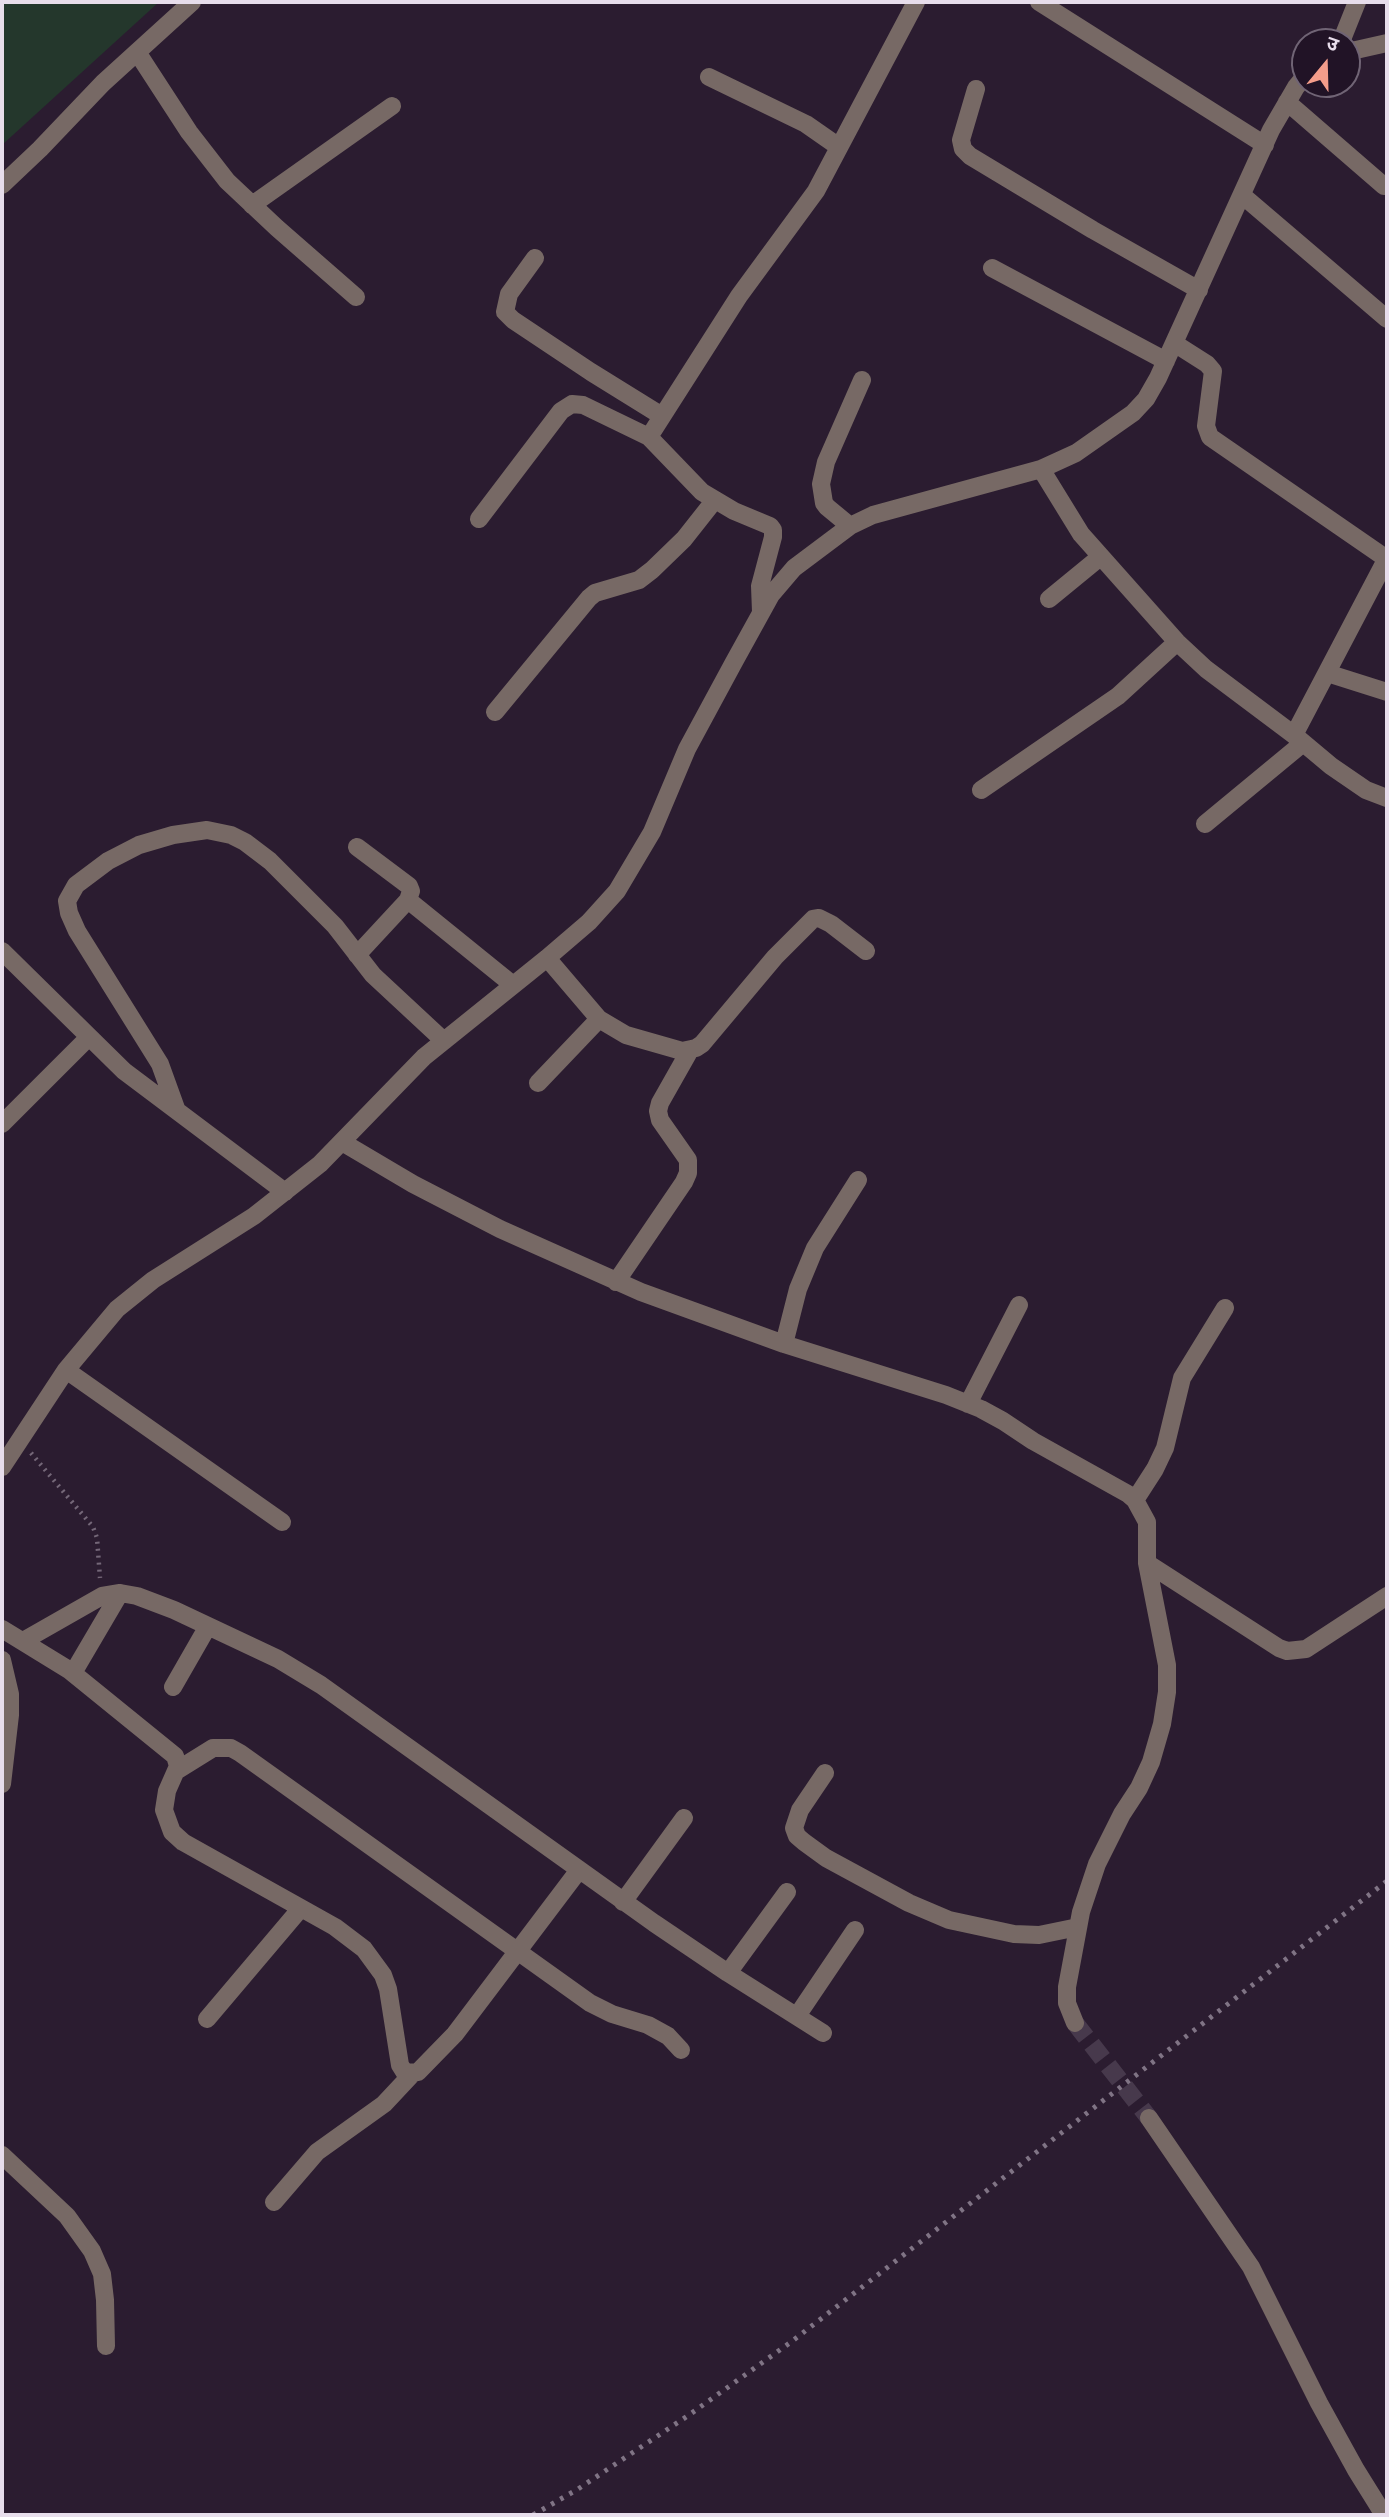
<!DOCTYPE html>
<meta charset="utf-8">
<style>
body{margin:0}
#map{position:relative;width:1389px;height:2517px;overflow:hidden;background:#2b1c30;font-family:"Sofia Sans Condensed","Noto Sans Devanagari",sans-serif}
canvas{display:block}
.frame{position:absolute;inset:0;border:4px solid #e7ddeb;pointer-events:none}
.north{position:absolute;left:1291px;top:28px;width:70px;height:70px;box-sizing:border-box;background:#211326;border:2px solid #706475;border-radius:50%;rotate:19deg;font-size:19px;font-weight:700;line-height:28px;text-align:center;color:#e7ddeb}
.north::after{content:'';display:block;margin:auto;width:24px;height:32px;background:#f49d8b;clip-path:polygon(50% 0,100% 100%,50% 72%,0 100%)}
</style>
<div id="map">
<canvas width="1389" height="2517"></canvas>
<div class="frame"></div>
<div class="north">उ</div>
</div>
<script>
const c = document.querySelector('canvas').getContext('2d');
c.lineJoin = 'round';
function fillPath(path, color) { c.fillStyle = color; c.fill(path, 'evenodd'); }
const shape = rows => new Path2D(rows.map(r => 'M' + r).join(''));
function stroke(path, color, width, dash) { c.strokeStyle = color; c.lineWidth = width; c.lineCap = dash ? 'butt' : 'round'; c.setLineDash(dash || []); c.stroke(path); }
fillPath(shape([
 [2,2,159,2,2,145]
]), '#24372c');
stroke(shape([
 [1075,2023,1149,2118]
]), '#47394c', 18, [18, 9]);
stroke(shape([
 [31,1453,93,1527,97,1538,100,1578]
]), '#746778', 4.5, [2, 5]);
stroke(shape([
 [1039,2,1265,145],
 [1341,42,1357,2],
 [137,52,189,132,227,181,277,228,356,297],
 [1347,52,1387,43],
 [709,77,806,124,839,147],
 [976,89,961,140,963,149,970,156,1093,230,1199,290],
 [1287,102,1384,186],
 [2,185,40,149,103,83,192,2],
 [1242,195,1387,319],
 [252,205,392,106],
 [535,258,509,294,505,312,513,320,591,372,662,416],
 [992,268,1166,361],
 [1174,343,1207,364,1213,371,1206,426,1210,437,1387,559],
 [649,437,739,296,816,191,916,2],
 [1041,469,1081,534,1177,642,1206,669,1294,735,1331,766,1366,790,1387,798],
 [479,519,561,411,572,404,583,405,649,437,702,492,734,511,770,526,773,530,773,537,760,586,761,612],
 [850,526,827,507,824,503,821,484,826,462,862,380],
 [1049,599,1099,558],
 [1327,673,1387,692],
 [495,712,589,598,595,593,639,580,652,570,684,539,714,501],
 [1294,735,1387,558],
 [981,790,1118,696,1177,642],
 [1205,824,1303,743],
 [357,847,409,886,411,891,408,900,357,955],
 [408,900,513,985],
 [2,951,124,1071,285,1192],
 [547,958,599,1019,626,1035,682,1051,696,1048,702,1044,775,957,813,919,819,918,831,924,866,951],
 [538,1083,599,1019],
 [177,1111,160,1064,77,931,69,913,67,901,76,885,108,861,139,845,173,835,207,830,231,835,245,842,270,861,335,926,373,975,444,1041],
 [2,1124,89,1037],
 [342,1142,413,1184,500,1229,641,1292,784,1344,946,1395,981,1409,1003,1421,1033,1441,1128,1494,1135,1500,1147,1522,1147,1563,1167,1665,1167,1692,1162,1724,1151,1762,1139,1788,1122,1814,1097,1864,1081,1912,1067,1987,1067,2003,1075,2023],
 [616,1282,684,1182,688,1173,688,1160,660,1120,658,1111,660,1103,690,1050],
 [784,1344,798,1289,815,1248,858,1180],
 [66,1370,282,1522],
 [968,1404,1019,1305],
 [2,1467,66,1370,117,1309,153,1280,254,1216,320,1164,424,1057,547,958,589,922,617,891,652,832,687,749,734,662,771,595,794,568,850,526,873,515,1041,469,1076,453,1133,413,1146,399,1158,378,1271,130,1296,87,1305,76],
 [1135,1500,1155,1469,1165,1448,1182,1378,1225,1308],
 [1147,1563,1279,1648,1287,1651,1306,1649,1387,1596],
 [2,1629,69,1670,175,1756,178,1766,167,1791,164,1810,172,1832,183,1842,335,1927,364,1949,383,1975,388,1989,400,2065,405,2073,418,2072,455,2034,579,1870],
 [23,1641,102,1596,120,1593,137,1596,174,1610,278,1659,321,1685,654,1923,728,1973,823,2033],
 [2,1660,10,1694,10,1715,2,1784],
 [73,1673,120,1593],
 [173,1687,208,1626],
 [176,1771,213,1748,231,1748,240,1753,590,2003,612,2014,648,2025,668,2036,681,2050],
 [825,1773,800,1810,794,1828,797,1836,804,1842,826,1858,909,1903,949,1920,1014,1934,1039,1935,1078,1927],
 [623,1902,684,1818],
 [728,1973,787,1892],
 [797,2016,855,1930],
 [207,2019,301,1908],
 [1149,2118,1251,2267,1319,2403,1356,2470,1384,2515],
 [2,2155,67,2216,92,2251,102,2274,105,2300,106,2346],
 [274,2202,317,2152,384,2104,413,2073]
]), '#776965', 18);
stroke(shape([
 [533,2515,578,2489,689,2415,791,2342,1387,1881]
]), '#807485', 5, [3.5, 7]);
</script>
